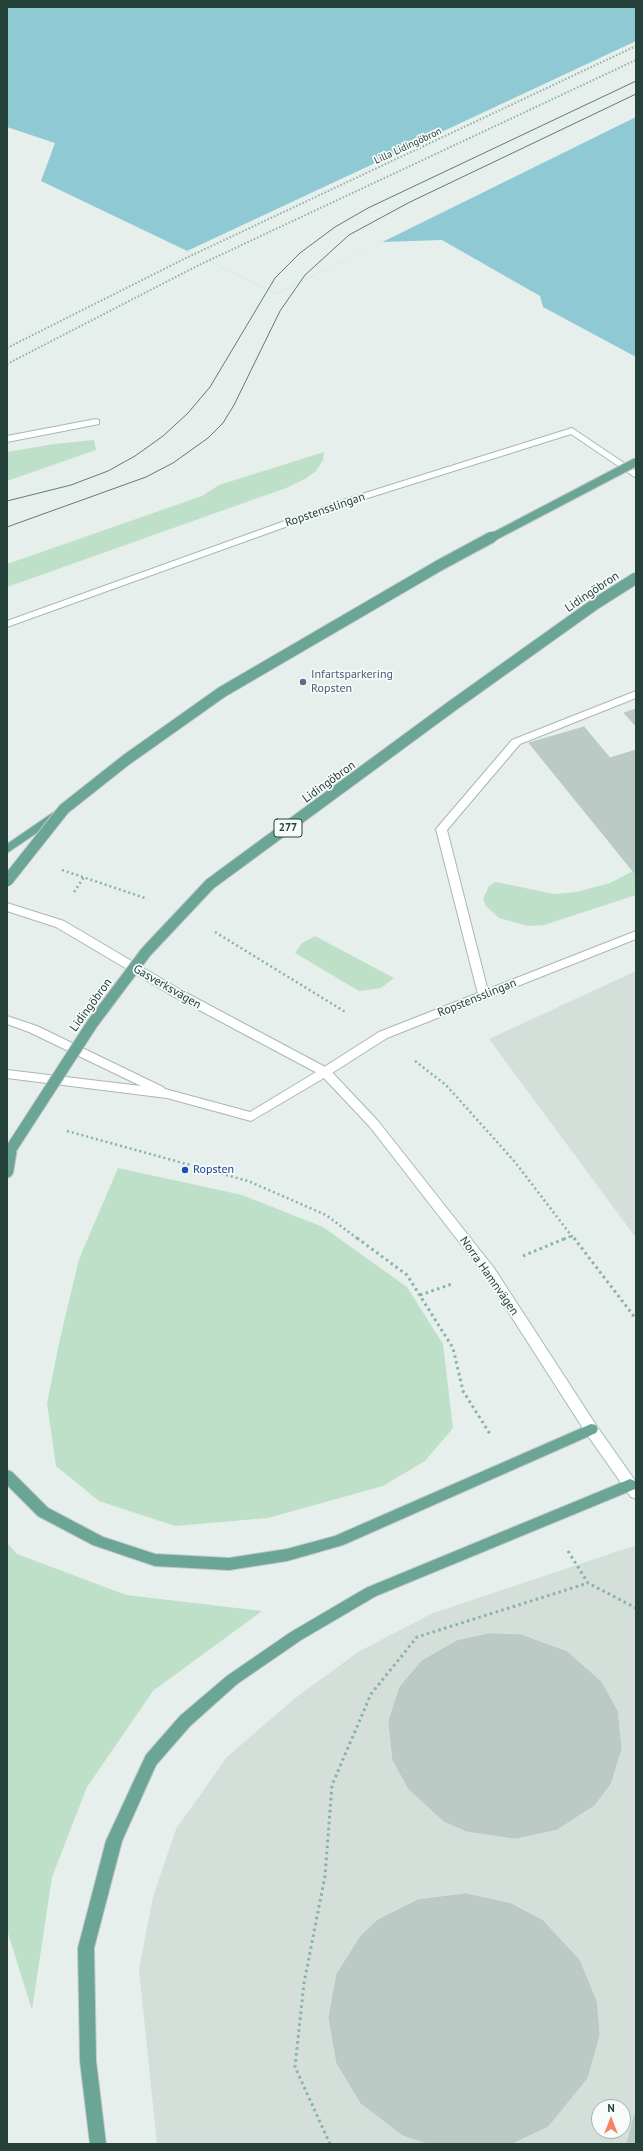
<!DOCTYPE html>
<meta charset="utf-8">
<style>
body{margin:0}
#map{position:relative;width:643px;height:2151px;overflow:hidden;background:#e6efeb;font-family:"PT Sans",sans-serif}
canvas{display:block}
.frame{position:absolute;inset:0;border:8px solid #24423a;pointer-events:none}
.north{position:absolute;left:591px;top:2099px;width:40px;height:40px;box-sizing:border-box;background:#f7fbf9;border:1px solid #a3b1ad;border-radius:50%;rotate:0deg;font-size:11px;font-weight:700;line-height:16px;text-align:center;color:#24423a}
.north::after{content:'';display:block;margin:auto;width:14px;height:18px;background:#f4845f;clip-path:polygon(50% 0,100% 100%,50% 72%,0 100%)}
</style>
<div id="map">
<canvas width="643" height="2151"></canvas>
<div class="frame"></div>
<div class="north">N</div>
</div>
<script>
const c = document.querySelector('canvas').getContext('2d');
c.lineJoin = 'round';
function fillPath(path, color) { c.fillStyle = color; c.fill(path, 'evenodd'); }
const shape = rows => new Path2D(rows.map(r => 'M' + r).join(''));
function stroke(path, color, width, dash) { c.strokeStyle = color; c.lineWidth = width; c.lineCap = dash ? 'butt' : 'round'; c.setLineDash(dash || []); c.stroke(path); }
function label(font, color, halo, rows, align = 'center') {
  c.font = font + ' "PT Sans",sans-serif'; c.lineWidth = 3.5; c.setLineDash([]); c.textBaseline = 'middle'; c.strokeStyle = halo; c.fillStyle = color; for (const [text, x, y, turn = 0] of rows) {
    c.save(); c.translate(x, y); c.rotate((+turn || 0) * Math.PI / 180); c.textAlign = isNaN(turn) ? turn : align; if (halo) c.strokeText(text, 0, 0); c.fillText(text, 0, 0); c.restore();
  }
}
fillPath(shape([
 [636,971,636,1238,489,1039],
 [636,1545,636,2144,157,2144,139,1969,153,1897,176,1829,227,1757,294,1699,358,1652,431,1614],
 [599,2107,623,2107,623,2131,599,2131]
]), '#d4dfda');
fillPath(shape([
 [94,440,96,450,7,481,7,452,54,444],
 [324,452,323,460,316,471,305,479,286,488,7,587,7,564,202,496,219,485],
 [633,871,636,875,636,895,544,925,528,926,499,918,486,906,483,899,489,886,496,882,554,894,576,892,610,883],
 [315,936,394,978,381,988,359,991,295,953,302,943],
 [118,1168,242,1195,323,1227,407,1287,443,1344,453,1428,425,1461,383,1486,268,1518,175,1526,99,1501,56,1466,47,1403,59,1343,79,1259],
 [7,1543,17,1554,126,1595,262,1611,153,1691,87,1787,52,1877,32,2010,7,1930]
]), '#bfe0c8');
fillPath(shape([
 [7,7,636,7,636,357,543,307,540,296,442,240,382,242,277,294,41,181,55,143,7,127]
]), '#8ec9d4');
fillPath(shape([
 [636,41,636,117,277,294,187,251]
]), '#e6efeb');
const building = shape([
 [636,709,636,726,624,713,636,709],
 [584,727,610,758,636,750,636,875,529,743,584,727],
 [489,1634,521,1635,567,1652,601,1682,617,1711,621,1749,610,1784,594,1805,557,1829,515,1838,467,1831,444,1821,409,1789,393,1760,389,1721,400,1687,422,1661,457,1641,489,1634],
 [466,1894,511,1904,543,1921,579,1960,596,2001,599,2035,587,2078,548,2126,510,2144,431,2144,403,2135,361,2103,337,2063,329,2018,337,1974,361,1936,378,1920,418,1900,466,1894],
 [636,2114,636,2144,627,2144,634,2117,636,2114]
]);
fillPath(building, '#bbcac4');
stroke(building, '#b8c9c2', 1);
const service = shape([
 [96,419,99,420,99,424,7,442,7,436,96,419],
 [636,691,636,698,520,744,447,830,489,995,487,998,479,998,436,829,512,740,636,691],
 [7,1016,37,1026,163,1087,165,1089,250,1112,321,1069,329,1069,331,1072,329,1075,251,1121,167,1098,7,1078,7,1070,141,1086,29,1032,7,1024,7,1016]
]);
const minor = shape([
 [572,428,636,471,636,478,571,434,352,503,7,627,7,621,346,499,572,428],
 [636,931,636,939,387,1038,329,1075,321,1075,319,1072,321,1069,379,1032,636,931]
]);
const secondary = shape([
 [7,903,64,921,179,989,329,1069,378,1121,494,1268,596,1425,636,1482,636,1499,631,1497,586,1433,484,1274,370,1127,321,1075,171,995,56,927,7,911,7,903]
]);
const primary = shape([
 [61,807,65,808,66,811,65,814,7,853,7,844,61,807],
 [11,1144,15,1146,17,1149,13,1173,11,1176,7,1178,7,1146,11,1144],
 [591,1424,596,1425,598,1429,596,1433,343,1545,287,1561,229,1570,155,1566,93,1545,38,1516,7,1485,7,1470,12,1472,48,1508,103,1537,155,1554,229,1558,287,1549,335,1536,591,1424],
 [630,1479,635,1481,635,1489,376,1596,301,1640,237,1684,190,1726,156,1765,122,1841,94,1948,96,2061,106,2144,90,2144,80,2061,78,1948,106,1841,146,1755,180,1716,227,1676,291,1632,366,1588,630,1479]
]);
stroke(service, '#a8b8b2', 2);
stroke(minor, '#a8b8b2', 2);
stroke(secondary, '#a4bbb3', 2);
stroke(primary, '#c2cac8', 2);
stroke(shape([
 [7,348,186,258,636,46],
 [7,364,199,265,636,60]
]), '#86b3a5', 2, [1.5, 2]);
stroke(shape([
 [62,870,145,898],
 [74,892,84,877],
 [215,932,347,1013],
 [415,1061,446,1085,515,1162,574,1239],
 [67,1131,248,1181,326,1215,358,1239],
 [564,1239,571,1236]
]), '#86b3a5', 2.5, [2, 3]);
stroke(shape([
 [357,1238,407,1275,453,1348,463,1391,490,1434],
 [574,1238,636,1319],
 [523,1256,566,1238],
 [420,1295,452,1284],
 [568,1551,588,1583,636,1608],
 [330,2144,295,2067,304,1983,325,1876,332,1785,371,1694,417,1637,588,1583]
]), '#86b3a5', 3, [2.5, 3.5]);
fillPath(service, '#fff');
fillPath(minor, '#fff');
fillPath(secondary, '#fff');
fillPath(primary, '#6aa596');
stroke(shape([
 [7,501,71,485,108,471,135,456,163,436,188,413,210,387,275,278,300,253,335,227,368,208,636,81],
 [7,527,146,477,173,463,208,438,223,423,234,405,280,311,305,275,349,235,408,203,636,94]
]), '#5f7d75', 1);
const primaryBridgeFar1 = shape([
 [491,538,636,462]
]);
const primaryBridge = shape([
 [7,881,64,809,126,760,222,692,440,565,492,537],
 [11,1149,92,1024,146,952,210,884,452,706,595,604,636,578]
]);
stroke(primaryBridgeFar1, '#c2cac8', 10, []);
stroke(primaryBridge, '#c2cac8', 13, []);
stroke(primaryBridgeFar1, '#6aa596', 8);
stroke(primaryBridge, '#6aa596', 11);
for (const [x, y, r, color] of [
 [303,682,4,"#5c6f8a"],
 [185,1170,4,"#1a4fb4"]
]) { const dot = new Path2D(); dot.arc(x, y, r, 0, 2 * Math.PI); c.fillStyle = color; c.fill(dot); stroke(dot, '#f7fbf9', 1.5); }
label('10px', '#24423a', '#f7fbf9', [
 ["Lilla Lidingöbron",408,146,-25]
]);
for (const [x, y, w] of [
 [288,828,28]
]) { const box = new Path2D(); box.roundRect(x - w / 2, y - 9, w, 18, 3); c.fillStyle = '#f7fbf9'; c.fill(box); stroke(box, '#24423a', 1); }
label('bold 11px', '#24423a', null, [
 ["277",288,828]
]);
label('12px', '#24423a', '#f7fbf9', [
 ["Ropstensslingan",325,510,-19],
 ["Lidingöbron",592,592,-34],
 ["Lidingöbron",329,782,-36],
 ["Gasverksvägen",167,987,30],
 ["Ropstensslingan",477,998,-22],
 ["Lidingöbron",91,1005,-54],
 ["Norra Hamnvägen",489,1276,55]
]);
label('12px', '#4e5e75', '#f7fbf9', [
 ["Infartsparkering",311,675],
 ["Ropsten",311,689]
], 'left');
label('12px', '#164399', '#f7fbf9', [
 ["Ropsten",193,1170]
], 'left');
</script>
